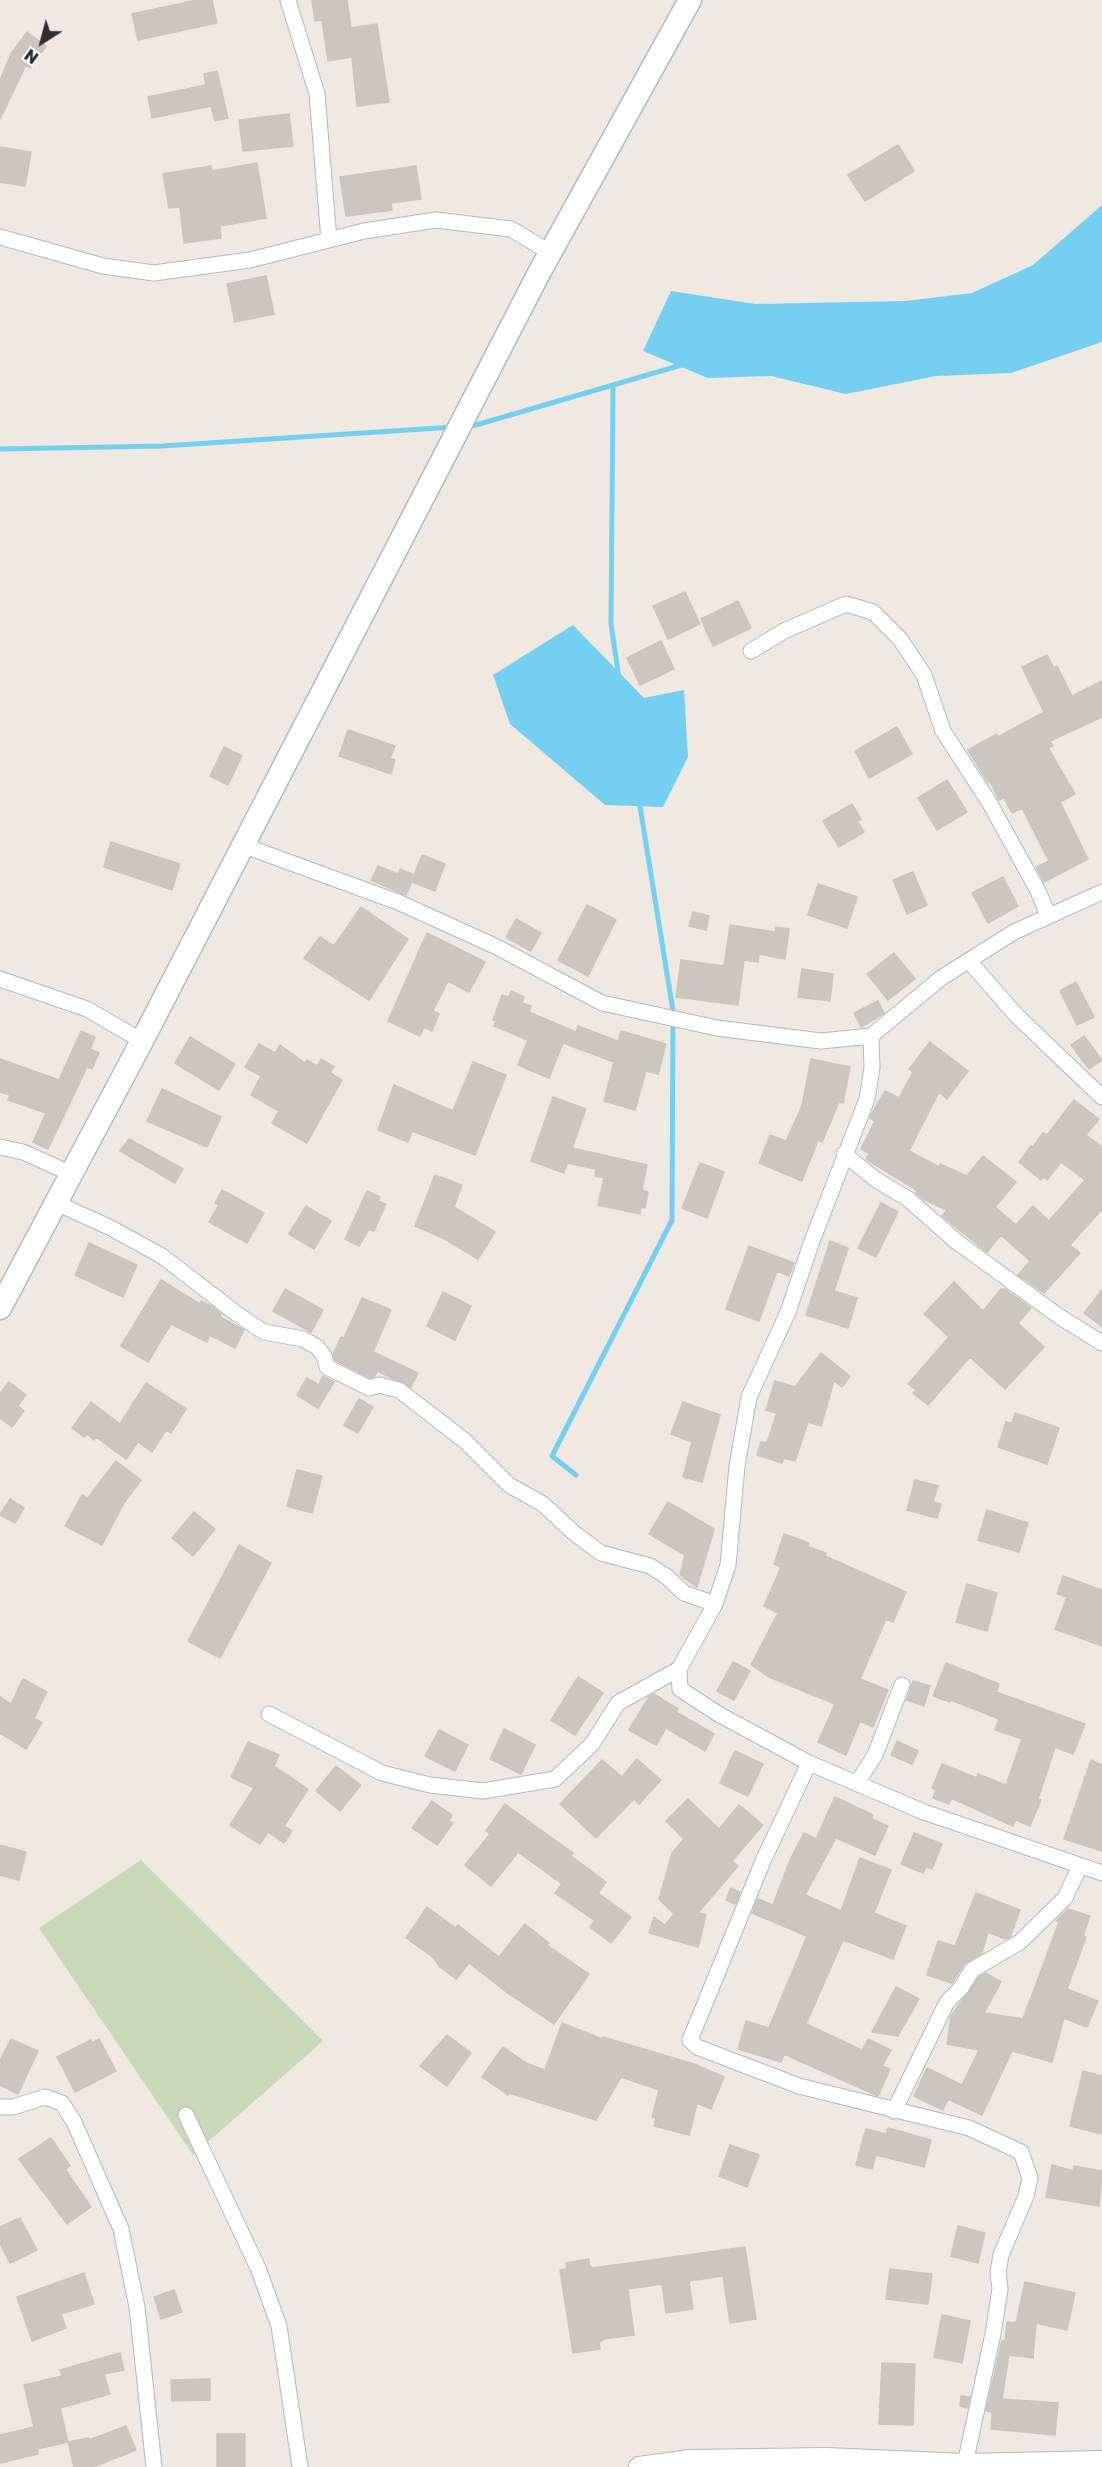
<!DOCTYPE html>
<style>
body{margin:0}
#map{position:relative;width:1102px;height:2467px;overflow:hidden;background:#efe9e1;font-family:"Golos Text",sans-serif}
canvas{display:block}
.north{position:absolute;left:12px;top:12px;width:60px;height:60px;-webkit-text-stroke:4px #fff;paint-order:stroke;rotate:216deg;font-size:16px;font-weight:700;line-height:24px;text-align:center;color:#2e2e2e}
.north::after{content:'';display:block;margin:auto;width:21px;height:27px;background:#2e2e2e;clip-path:polygon(50% 0,100% 100%,50% 72%,0 100%)}
</style>
<div id="map">
<canvas width="1102" height="2467"></canvas>
<div class="north">N</div>
</div>
<script>
const c = document.querySelector('canvas').getContext('2d');
c.lineJoin = 'round';
function fillPath(path, color) { c.fillStyle = color; c.fill(path, 'evenodd'); }
const shape = rows => new Path2D(rows.map(r => 'M' + r).join(''));
function stroke(path, color, width, dash) { c.strokeStyle = color; c.lineWidth = width; c.lineCap = dash ? 'butt' : 'round'; c.setLineDash(dash || []); c.stroke(path); }
fillPath(shape([
 [141,1860,323,2041,193,2155,39,1928]
]), '#c8d9b8');
fillPath(shape([
 [1102,205,1102,342,1011,373,936,376,846,394,771,376,708,378,643,351,671,291,755,304,906,301,972,293,1033,265],
 [573,625,644,698,684,690,688,757,663,807,605,805,510,724,493,675]
]), '#75cff0');
stroke(shape([
 [613,385,611,624,619,678],
 [466,426,476,425,685,364],
 [0,449,163,446,454,427],
 [576,1475,552,1456,672,1220,673,1011,639,800]
]), '#75cff0', 5);
const building = shape([
 [197,0,212,0,217,23,138,40,132,14,197,0],
 [312,0,347,0,351,28,377,24,389,102,357,106,352,57,328,61,322,20,315,21,312,0],
 [27,32,46,46,30,68,26,65,0,119,0,80,11,54,27,32],
 [217,71,228,118,215,121,211,106,152,118,148,97,206,85,204,74,217,71],
 [289,114,293,146,243,151,239,120,289,114],
 [898,145,914,171,865,201,848,175,898,145],
 [0,147,31,152,25,186,0,182,0,147],
 [257,163,266,218,220,226,221,238,184,243,180,207,169,208,163,174,211,166,212,171,257,163],
 [416,166,421,199,391,203,392,210,346,216,340,177,416,166],
 [266,276,274,314,235,322,227,284,266,276],
 [685,592,700,624,668,639,653,606,685,592],
 [738,601,751,628,713,646,701,619,738,601],
 [661,641,674,669,640,685,627,658,661,641],
 [1047,655,1054,668,1057,666,1072,696,1102,681,1102,717,1050,741,1053,746,1048,748,1075,794,1060,802,1088,859,1044,882,1036,867,1049,861,1022,808,1012,813,1004,798,999,800,990,781,988,782,968,750,997,734,998,737,1044,712,1022,667,1047,655],
 [897,727,912,754,869,778,855,751,897,727],
 [348,730,395,746,390,758,395,760,391,774,339,756,348,730],
 [224,747,242,756,228,785,210,776,224,747],
 [947,780,967,812,937,830,918,798,947,780],
 [852,804,861,819,857,821,864,832,839,847,823,821,852,804],
 [111,842,180,864,172,890,104,867,111,842],
 [422,855,445,864,435,891,412,882,406,895,371,880,378,866,398,874,400,869,414,875,422,855],
 [913,872,927,905,907,914,893,880,913,872],
 [1003,877,1018,906,988,923,972,893,1003,877],
 [818,884,857,897,847,928,808,915,818,884],
 [587,905,616,920,588,976,558,960,587,905],
 [361,907,408,939,369,1000,304,958,320,937,334,946,361,907],
 [693,912,709,916,706,930,689,926,693,912],
 [516,919,541,933,531,951,506,937,516,919],
 [730,925,775,932,776,927,789,929,785,959,759,954,758,962,744,960,738,1005,676,997,681,960,724,966,730,925],
 [427,933,485,962,469,992,448,981,433,1011,439,1014,432,1031,424,1027,420,1036,388,1021,427,933],
 [894,953,915,979,888,1000,867,974,894,953],
 [802,969,833,974,830,1001,798,997,802,969],
 [1076,982,1094,1017,1077,1025,1060,991,1076,982],
 [511,991,524,997,522,1003,531,1006,529,1012,576,1032,578,1026,618,1041,621,1031,666,1044,658,1074,646,1071,635,1110,604,1101,614,1062,563,1043,549,1078,518,1065,528,1040,494,1026,496,1021,493,1020,502,995,509,997,511,991],
 [878,1001,884,1013,861,1027,854,1013,878,1001],
 [81,1031,95,1037,90,1049,99,1053,92,1069,87,1067,48,1149,33,1142,46,1113,8,1100,10,1095,0,1092,0,1059,59,1080,81,1031],
 [1084,1036,1102,1060,1089,1069,1071,1045,1084,1036],
 [190,1037,235,1064,219,1090,175,1063,190,1037],
 [930,1042,968,1071,947,1099,939,1092,909,1151,939,1167,940,1164,967,1176,983,1156,1016,1182,995,1207,1016,1225,1033,1206,1049,1221,1085,1180,1061,1162,1047,1180,1043,1177,1041,1180,1019,1162,1031,1146,1033,1147,1043,1133,1047,1135,1074,1100,1099,1119,1086,1135,1102,1147,1102,1209,1070,1245,1080,1253,1044,1293,1018,1275,1030,1261,1001,1235,987,1252,942,1216,947,1210,923,1199,916,1193,918,1191,866,1159,869,1153,861,1149,875,1121,870,1118,871,1115,885,1091,899,1098,913,1072,909,1069,930,1042],
 [259,1044,275,1053,280,1045,305,1063,307,1060,317,1066,321,1059,334,1067,330,1073,342,1080,307,1143,272,1123,279,1111,251,1095,261,1076,245,1067,259,1044],
 [811,1059,850,1067,843,1103,839,1102,822,1142,818,1140,802,1181,759,1163,770,1135,786,1141,802,1106,811,1059],
 [473,1062,506,1075,475,1155,412,1131,408,1142,378,1130,394,1085,453,1111,473,1062],
 [162,1089,221,1117,207,1147,147,1121,162,1089],
 [553,1097,586,1109,572,1148,647,1165,642,1190,648,1192,645,1208,641,1207,640,1214,598,1205,604,1178,595,1176,596,1169,567,1163,564,1173,531,1161,553,1097],
 [129,1139,183,1169,175,1183,120,1151,129,1139],
 [700,1163,724,1172,707,1218,682,1208,700,1163],
 [435,1175,462,1185,454,1207,495,1232,478,1259,443,1238,415,1226,435,1175],
 [222,1190,264,1213,247,1243,209,1222,219,1205,215,1203,222,1190],
 [367,1191,380,1197,378,1201,386,1204,374,1231,369,1229,359,1246,345,1239,367,1191],
 [881,1203,898,1212,876,1257,858,1248,881,1203],
 [306,1206,331,1221,314,1249,289,1234,306,1206],
 [830,1241,848,1248,834,1291,857,1298,848,1328,806,1315,830,1241],
 [89,1243,137,1265,123,1297,75,1275,89,1243],
 [749,1246,794,1263,789,1276,777,1271,759,1321,726,1309,749,1246],
 [161,1280,200,1304,201,1301,211,1306,221,1314,220,1317,244,1330,235,1348,210,1335,207,1342,171,1324,148,1362,121,1346,161,1280],
 [954,1282,983,1311,1001,1289,1005,1289,1031,1308,1018,1323,1044,1347,1005,1389,970,1357,928,1405,913,1393,916,1390,908,1384,949,1337,924,1314,954,1282],
 [285,1289,323,1310,311,1332,273,1311,285,1289],
 [1102,1290,1102,1327,1084,1313,1102,1290],
 [443,1292,471,1306,455,1340,427,1326,443,1292],
 [362,1298,391,1310,373,1352,418,1373,411,1387,377,1371,375,1376,370,1378,335,1360,333,1354,341,1337,344,1338,362,1298],
 [821,1353,850,1376,842,1387,834,1381,821,1426,808,1422,795,1461,784,1458,782,1463,757,1455,761,1442,767,1443,777,1413,766,1410,775,1381,795,1387,821,1353],
 [323,1376,334,1382,318,1408,297,1395,307,1378,319,1385,323,1376],
 [9,1382,26,1395,18,1406,24,1411,12,1427,0,1418,0,1394,9,1382],
 [146,1383,186,1409,171,1433,166,1430,152,1452,138,1442,126,1459,96,1437,94,1440,87,1434,84,1437,72,1428,91,1402,120,1424,146,1383],
 [359,1399,373,1407,358,1433,344,1425,359,1399],
 [683,1402,720,1415,702,1482,683,1477,692,1442,671,1434,683,1402],
 [1015,1413,1059,1428,1047,1464,998,1447,1006,1422,1012,1423,1015,1413],
 [116,1461,141,1480,124,1503,102,1545,65,1526,82,1495,88,1498,116,1461],
 [297,1470,322,1476,312,1513,287,1506,297,1470],
 [915,1480,938,1486,933,1502,941,1504,937,1518,907,1510,915,1480],
 [10,1499,24,1508,15,1523,0,1515,10,1499],
 [668,1502,714,1529,697,1587,680,1575,685,1555,649,1534,668,1502],
 [987,1510,1028,1523,1019,1552,978,1540,987,1510],
 [194,1512,215,1529,193,1556,172,1538,194,1512],
 [784,1534,809,1543,808,1547,826,1553,825,1556,906,1592,893,1622,886,1619,860,1679,888,1690,873,1727,860,1721,846,1755,818,1742,835,1704,769,1677,751,1665,778,1613,764,1606,781,1567,774,1564,784,1534],
 [239,1545,271,1563,220,1658,188,1641,239,1545],
 [1063,1576,1102,1590,1102,1646,1055,1629,1067,1597,1057,1594,1063,1576],
 [967,1584,997,1593,987,1631,956,1622,967,1584],
 [733,1662,750,1671,734,1700,717,1691,733,1662],
 [946,1663,999,1684,996,1692,1085,1724,1073,1754,1055,1747,1038,1799,1041,1800,1030,1826,1016,1820,1013,1826,951,1798,949,1804,933,1798,936,1790,932,1788,942,1764,977,1778,978,1774,1006,1785,1022,1739,995,1730,999,1719,951,1700,950,1702,933,1696,946,1663],
 [578,1677,603,1693,575,1735,551,1720,578,1677],
 [23,1679,47,1692,34,1718,42,1723,26,1749,0,1733,0,1697,11,1704,23,1679],
 [913,1681,930,1686,924,1706,907,1700,913,1681],
 [654,1694,678,1709,676,1712,714,1734,705,1751,666,1728,656,1745,629,1730,649,1697,654,1694],
 [504,1729,535,1745,521,1774,490,1759,504,1729],
 [439,1730,468,1745,455,1771,425,1756,439,1730],
 [897,1741,918,1751,912,1764,891,1755,897,1741],
 [248,1742,279,1755,274,1766,308,1789,284,1826,292,1831,284,1843,268,1832,260,1844,230,1825,254,1788,231,1777,248,1742],
 [735,1751,763,1764,748,1796,720,1783,735,1751],
 [637,1759,661,1780,639,1804,634,1799,596,1838,560,1804,602,1760,622,1777,637,1759],
 [1091,1760,1102,1765,1102,1851,1064,1839,1091,1760],
 [336,1766,361,1785,340,1811,316,1791,336,1766],
 [835,1797,873,1815,872,1819,888,1826,875,1855,836,1838,805,1895,841,1911,860,1858,891,1870,874,1913,906,1926,893,1959,843,1940,806,2024,862,2050,868,2039,891,2050,882,2066,890,2069,878,2096,784,2054,781,2062,738,2049,746,2021,769,2028,807,1936,752,1913,758,1899,773,1905,790,1860,804,1833,816,1839,835,1797],
 [688,1799,719,1829,739,1805,763,1825,732,1861,738,1866,698,1913,706,1915,698,1947,649,1933,654,1917,665,1925,674,1914,659,1899,672,1853,684,1839,666,1821,688,1799],
 [432,1801,452,1815,449,1821,453,1823,437,1845,412,1828,432,1801],
 [505,1804,573,1853,571,1856,606,1882,598,1893,631,1917,611,1943,590,1927,595,1921,555,1893,562,1884,518,1852,491,1886,465,1865,490,1834,486,1831,505,1804],
 [914,1833,942,1844,932,1869,926,1867,923,1873,901,1864,914,1833],
 [0,1845,26,1852,19,1880,0,1875,0,1845],
 [731,1888,740,1892,735,1904,726,1900,731,1888],
 [976,1893,1020,1910,1010,1937,1005,1939,988,1932,982,1953,964,1964,952,1983,927,1975,938,1941,955,1946,976,1893],
 [427,1907,456,1928,458,1925,499,1957,525,1924,549,1943,547,1945,589,1974,554,2024,509,1994,469,1963,456,1979,440,1967,434,1958,406,1938,427,1907],
 [1068,1909,1090,1916,1083,1936,1086,1937,1067,1989,1098,2001,1087,2027,1064,2018,1052,2062,1012,2051,982,2115,948,2099,943,2110,914,2096,927,2068,962,2085,979,2050,947,2044,951,2016,979,1977,986,1973,1001,1982,984,2013,1023,2019,1059,1922,1056,1921,1068,1909],
 [896,1987,919,1999,898,2036,872,2032,896,1987],
 [562,2023,602,2039,603,2037,694,2064,724,2077,711,2109,697,2103,689,2135,654,2126,656,2118,652,2117,659,2090,621,2077,596,2120,509,2093,508,2095,482,2077,503,2047,528,2064,545,2070,562,2023],
 [447,2035,471,2053,447,2086,420,2066,447,2035],
 [11,2039,38,2051,18,2094,0,2085,0,2061,11,2039],
 [99,2039,116,2071,75,2092,57,2057,91,2040,92,2043,99,2039],
 [1083,2071,1102,2076,1102,2134,1070,2126,1083,2071],
 [888,2128,931,2140,924,2167,876,2155,872,2169,856,2165,866,2129,886,2134,888,2128],
 [51,2138,70,2166,65,2169,91,2207,67,2224,19,2159,51,2138],
 [730,2145,759,2155,747,2187,719,2176,730,2145],
 [1052,2165,1073,2171,1074,2166,1102,2171,1099,2206,1046,2197,1052,2165],
 [20,2218,37,2250,10,2263,0,2243,0,2227,20,2218],
 [958,2226,985,2233,978,2263,951,2256,958,2226],
 [745,2247,756,2319,730,2323,723,2276,689,2281,693,2309,666,2313,662,2284,628,2289,634,2335,604,2339,599,2342,600,2349,573,2353,560,2270,567,2269,566,2263,589,2259,589,2266,593,2268,745,2247],
 [890,2269,932,2274,928,2304,886,2299,890,2269],
 [84,2273,94,2304,61,2314,66,2328,32,2341,17,2297,84,2273],
 [1025,2282,1075,2293,1067,2330,1036,2323,1033,2358,1009,2355,1002,2399,1058,2403,1055,2435,991,2429,992,2412,986,2411,1002,2341,1005,2341,1007,2322,1016,2323,1025,2282],
 [174,2290,182,2312,161,2319,154,2297,174,2290],
 [942,2315,970,2321,962,2363,934,2357,942,2315],
 [120,2353,124,2370,104,2374,110,2394,60,2408,68,2442,37,2449,38,2454,0,2463,0,2435,34,2427,24,2385,62,2376,60,2370,120,2353],
 [882,2363,915,2364,913,2425,879,2424,882,2363],
 [210,2379,210,2400,172,2401,171,2380,210,2379],
 [961,2396,970,2397,967,2408,960,2406,961,2396],
 [126,2426,136,2450,93,2467,74,2467,68,2442,89,2438,89,2440,126,2426],
 [217,2434,245,2434,245,2467,217,2467,217,2434]
]);
fillPath(building, '#cbc7bf');
stroke(building, '#cbc5ba', 1.5);
const minor = shape([
 [288,0,317,94,329,240],
 [0,237,103,266,154,273,250,260,364,231,436,220,511,229,551,253],
 [751,651,784,631,846,604,873,612,900,639,924,675,943,731,989,802,1038,891,1048,915],
 [242,845,398,902,497,947,602,1003,717,1028,821,1041,871,1036,941,978,1014,932,1102,892],
 [969,961,1016,1015,1102,1097],
 [0,979,87,1009,142,1041],
 [871,1036,872,1068,867,1099,812,1241,788,1312,749,1397,737,1466,728,1565,715,1604,679,1669,680,1689,720,1715,809,1763,924,1812,1102,1873],
 [0,1147,23,1152,72,1174],
 [844,1154,875,1179,908,1199,957,1242,1060,1317,1102,1343],
 [56,1203,109,1227,162,1256,237,1314,264,1332,303,1339,317,1347,324,1356,327,1367,369,1388,379,1385,399,1390,465,1441,509,1485,543,1504,574,1533,601,1553,650,1566,666,1576,684,1593,715,1604],
 [269,1714,382,1773,430,1785,483,1791,555,1779,592,1744,618,1703,679,1669],
 [809,1763,763,1861,690,2040,697,2047,799,2086,969,2128,1021,2152,1030,2178,1026,2196,1001,2255,998,2272,1000,2289,993,2334,965,2464],
 [857,1783,875,1755,902,1685],
 [0,2107,13,2107,45,2097,62,2103,74,2122,121,2229,137,2307,154,2467],
 [894,2111,947,2002,961,1988,972,1970,1020,1942,1065,1898,1080,1866],
 [186,2115,258,2268,279,2326,300,2467]
]);
const tertiary = shape([
 [639,2467,690,2460,827,2458,965,2464,1102,2461]
]);
const secondary = shape([
 [0,1308,142,1041,539,273,690,0]
]);
stroke(minor, '#b4b7c1', 17);
stroke(tertiary, '#b4b7c1', 22);
stroke(secondary, '#b4b7c1', 25);
stroke(minor, '#fff', 15);
stroke(tertiary, '#fff', 20);
stroke(secondary, '#fff', 22);
</script>
